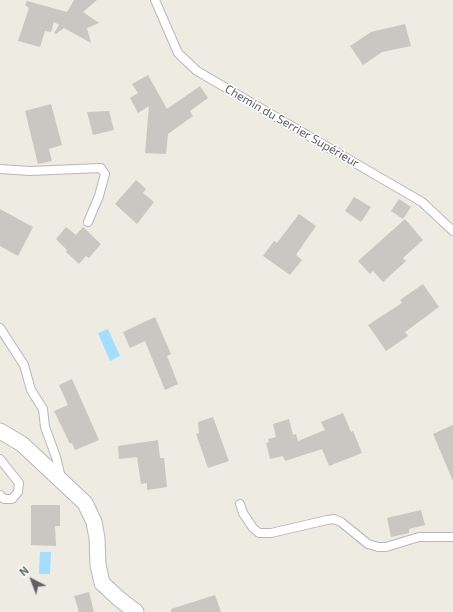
<!DOCTYPE html>
<meta charset="utf-8">
<style>
body{margin:0}
#map{position:relative;width:453px;height:612px;overflow:hidden;background:#eeebe3;font-family:"Exo 2",sans-serif}
canvas{display:block}
.north{position:absolute;left:12px;top:560px;width:40px;height:40px;-webkit-text-stroke:3px #fff;paint-order:stroke;rotate:318deg;font-size:11px;font-weight:700;line-height:16px;text-align:center;color:#5c6064}
.north::after{content:'';display:block;margin:auto;width:14px;height:18px;background:#5c6064;clip-path:polygon(50% 0,100% 100%,50% 72%,0 100%)}
</style>
<div id="map">
<canvas width="453" height="612"></canvas>
<div class="north">N</div>
</div>
<script>
const c = document.querySelector('canvas').getContext('2d');
c.lineJoin = 'round';
function fillPath(path, color) { c.fillStyle = color; c.fill(path, 'evenodd'); }
const shape = rows => new Path2D(rows.map(r => 'M' + r).join(''));
function stroke(path, color, width, dash) { c.strokeStyle = color; c.lineWidth = width; c.lineCap = dash ? 'butt' : 'round'; c.setLineDash(dash || []); c.stroke(path); }
function label(font, color, halo, rows, align = 'center') {
  c.font = font + ' "Exo 2",sans-serif'; c.lineWidth = 3; c.setLineDash([]); c.textBaseline = 'middle'; c.strokeStyle = halo; c.fillStyle = color; for (const [text, x, y, turn = 0] of rows) {
    c.save(); c.translate(x, y); c.rotate((+turn || 0) * Math.PI / 180); c.textAlign = isNaN(turn) ? turn : align; if (halo) c.strokeText(text, 0, 0); c.fillText(text, 0, 0); c.restore();
  }
}
fillPath(shape([
 [108,329,120,356,110,361,98,333],
 [40,552,51,552,50,574,39,574]
]), '#a3ddff');
fillPath(shape([
 [74,0,97,0,83,12,99,23,87,28,91,43,64,28,56,34,54,33,59,25,54,22,51,32,45,31,40,47,18,41,29,8,25,5,27,1,67,12],
 [405,24,411,46,382,52,363,65,350,46,371,32],
 [148,75,167,109,200,86,208,98,190,111,193,116,168,134,166,154,145,153,149,106,138,113,130,98,138,93,132,84],
 [51,104,62,145,49,149,52,161,38,164,25,111],
 [109,111,114,130,93,135,87,112],
 [136,180,146,189,143,193,154,202,137,224,115,204],
 [354,197,371,207,361,222,345,211],
 [399,199,411,207,403,219,391,211],
 [0,209,33,227,18,256,0,246],
 [299,214,316,226,296,255,302,260,290,275,263,256,274,241,277,243],
 [405,219,423,240,403,258,406,261,383,282,373,271,370,274,358,261],
 [66,227,76,235,83,227,101,244,89,258,86,256,79,264,66,252,67,250,56,239],
 [423,284,439,307,405,332,408,336,386,351,368,325,402,303,400,300],
 [155,317,171,354,167,356,178,384,165,390,145,341,130,348,123,332],
 [72,379,99,440,75,450,72,443,70,444,54,411,68,405,59,385],
 [343,413,351,432,353,431,362,453,329,466,322,449,285,461,283,456,270,459,266,443,269,442,268,439,276,437,273,424,289,419,293,435,296,434,298,441,325,430,321,422],
 [213,417,229,461,208,468,196,434,199,433,198,422],
 [453,425,453,481,433,434],
 [158,440,160,458,164,458,167,487,147,490,147,483,141,484,137,457,119,459,118,446],
 [31,505,60,505,60,526,55,526,56,546,31,545],
 [421,510,425,525,409,529,409,533,391,537,387,518],
 [89,592,94,612,79,612,74,596],
 [215,595,221,612,171,612,171,609]
]), '#cac6c1');
const service = shape([
 [155,0,178,53,197,71,422,202,453,231],
 [0,169,30,171,101,168,105,174,99,196,88,222],
 [0,328,24,365,31,390,43,409,45,427,56,457,61,478],
 [0,459,19,483,18,492,12,499,4,499,0,495],
 [240,504,243,513,253,528,259,533,271,533,327,520,334,519,341,522,368,544,378,547,386,547,419,537,453,537]
]);
const minor = shape([
 [0,431,22,444,85,503,94,522,97,538,98,565,102,583,118,598,136,612]
]);
stroke(service, '#b4b7bb', 10);
stroke(minor, '#b4b7bb', 17);
stroke(service, '#fff', 8);
stroke(minor, '#fff', 15);
label('12px', '#5c6064', '#fff', [
 ["Chemin du Serrier Supérieur",292,126,30]
]);
</script>
